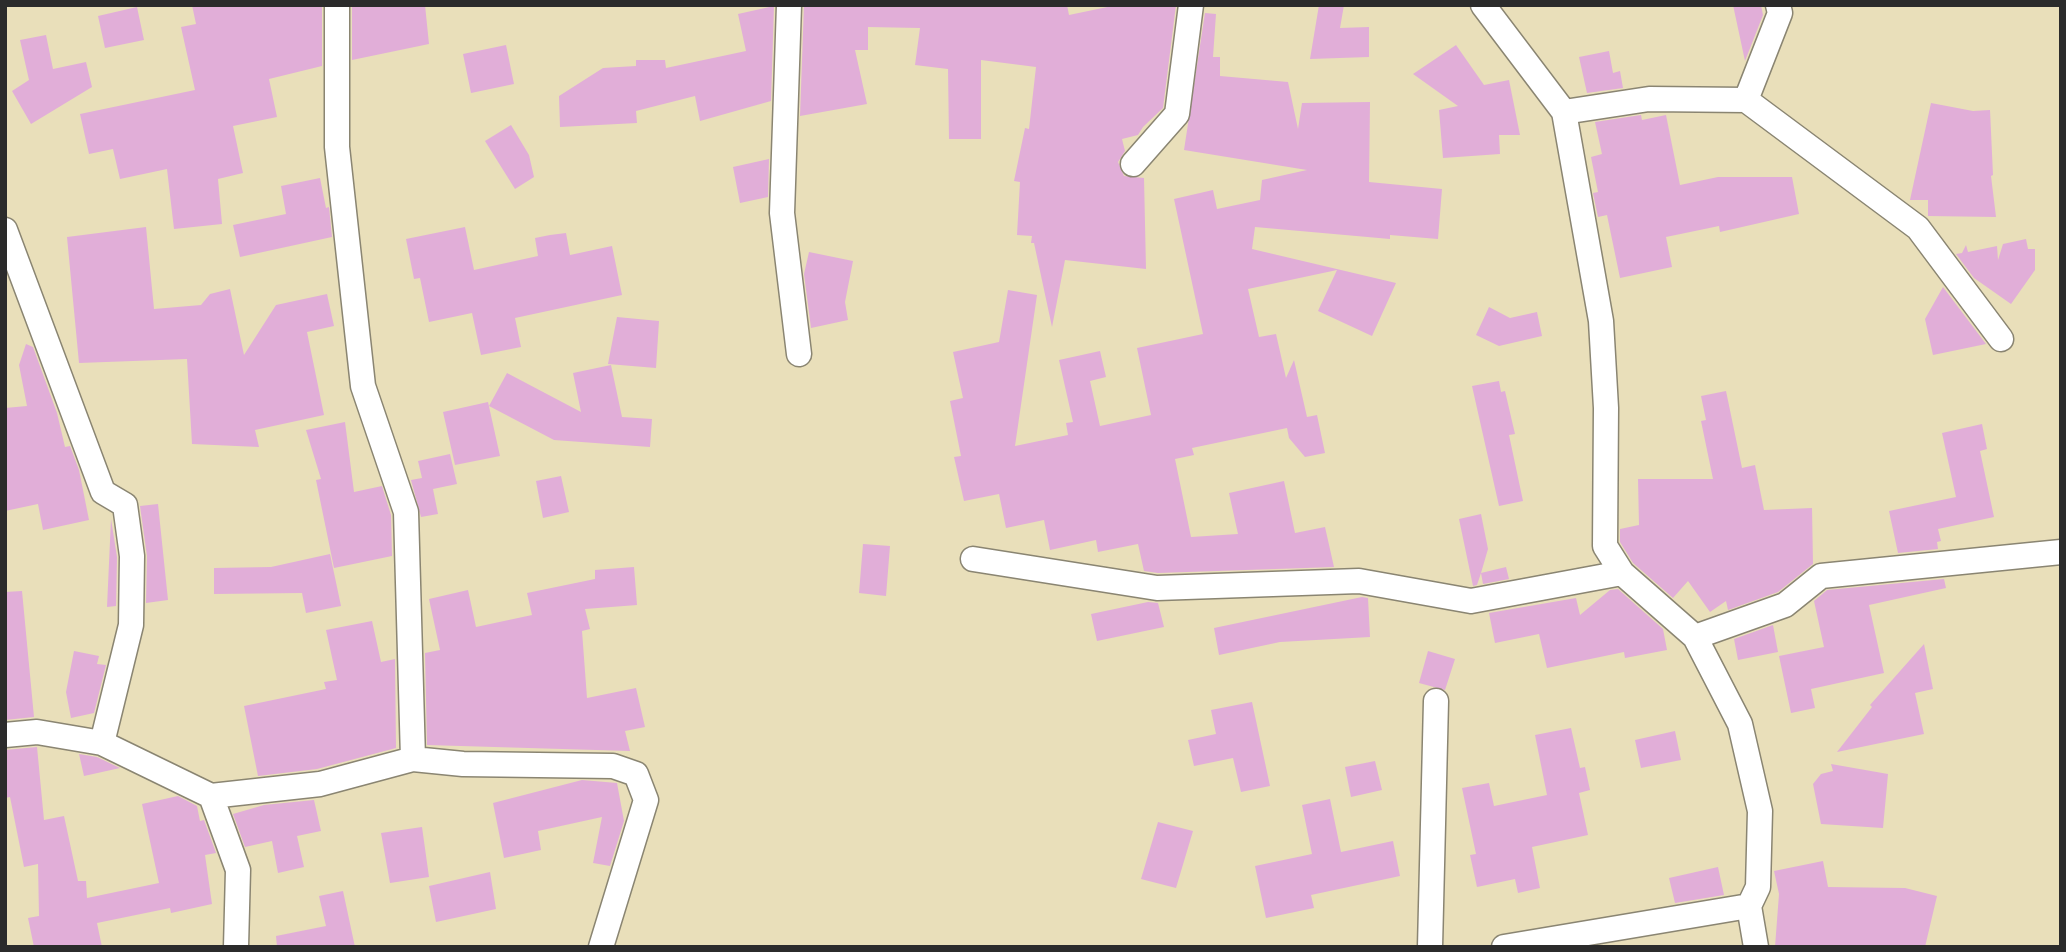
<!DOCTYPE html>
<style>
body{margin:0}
#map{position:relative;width:2066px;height:952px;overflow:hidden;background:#e9dfba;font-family:"Patrick Hand",sans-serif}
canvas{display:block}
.frame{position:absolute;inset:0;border:7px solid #2b2b2b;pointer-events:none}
</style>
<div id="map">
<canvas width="2066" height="952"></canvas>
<div class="frame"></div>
</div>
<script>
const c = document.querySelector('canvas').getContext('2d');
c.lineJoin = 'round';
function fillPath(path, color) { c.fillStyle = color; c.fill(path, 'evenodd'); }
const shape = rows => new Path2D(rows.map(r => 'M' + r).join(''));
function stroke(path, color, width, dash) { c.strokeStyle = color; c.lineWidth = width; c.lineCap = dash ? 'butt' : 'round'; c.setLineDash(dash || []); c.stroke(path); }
fillPath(shape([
 [192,5,322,5,322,66,269,79,277,117,233,126,243,173,218,179,222,224,174,229,167,169,120,179,113,149,89,154,80,114,195,90,181,27,196,24],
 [352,5,425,5,429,44,352,60],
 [804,5,1067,5,1069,15,1117,5,1176,5,1163,108,1143,127,1138,135,1122,139,1125,151,1118,162,1124,176,1144,178,1146,269,1065,260,1052,327,1034,243,1031,243,1032,236,1017,235,1020,182,1014,181,1025,128,1029,129,1036,67,981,60,981,139,949,139,948,69,915,65,920,28,868,27,868,50,855,50,867,104,800,116],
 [1319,5,1344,5,1340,28,1369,27,1369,57,1310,59],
 [1733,5,1761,5,1763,15,1745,61],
 [774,6,771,101,700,121,695,96,636,111,637,123,560,127,559,96,603,68,636,66,636,60,665,60,666,68,746,51,738,14],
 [137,7,144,40,105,48,98,16],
 [1205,13,1216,14,1213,57,1220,57,1220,76,1288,82,1298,129,1302,103,1370,102,1369,182,1442,189,1438,239,1390,235,1390,239,1255,227,1252,249,1396,283,1372,336,1318,311,1337,270,1248,289,1259,337,1276,334,1286,378,1294,360,1307,417,1317,415,1325,453,1305,457,1289,438,1287,428,1192,448,1194,455,1175,459,1191,537,1238,534,1229,493,1284,481,1295,533,1325,527,1334,567,1158,573,1144,571,1138,544,1098,552,1096,540,1050,550,1044,520,1006,528,999,494,964,501,954,457,961,456,950,401,963,398,953,352,999,342,1008,290,1037,295,1015,446,1068,435,1066,423,1073,422,1059,360,1100,351,1106,377,1090,381,1100,426,1151,415,1137,348,1203,334,1174,199,1213,190,1217,209,1260,200,1262,180,1307,170,1184,150],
 [46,35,53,69,86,62,92,87,31,124,12,91,29,80,20,40],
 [506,45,514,84,471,93,463,54],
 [1456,45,1484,85,1509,80,1520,135,1499,135,1500,154,1443,158,1439,110,1458,106,1413,74],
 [1609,51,1613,73,1620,71,1623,88,1587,93,1579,57],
 [1931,103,1973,111,1990,110,1993,175,1991,176,1996,217,1928,216,1928,200,1910,200],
 [1641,115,1642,120,1666,115,1680,185,1718,177,1792,177,1799,214,1720,232,1719,226,1666,237,1672,267,1620,278,1607,215,1598,217,1593,193,1598,192,1591,157,1602,154,1595,122],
 [511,125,529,155,534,177,515,189,485,141],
 [769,159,768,197,740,203,733,167],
 [320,178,326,208,329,207,332,237,240,257,233,225,286,214,281,186],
 [146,227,154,309,201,305,210,294,230,289,244,355,276,305,327,294,334,326,307,332,324,415,255,430,259,447,192,444,187,359,79,363,67,237],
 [465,227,474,270,538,256,535,238,550,235,566,233,570,255,612,246,622,295,515,318,521,347,481,355,472,313,429,322,420,278,414,279,406,239],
 [2026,239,2028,249,2035,249,2035,270,2011,304,1974,278,1956,254,1962,253,1966,245,1968,252,1997,246,1998,260,2003,244],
 [809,252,853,261,845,302,848,320,811,328,804,274],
 [1943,287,1986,344,1933,355,1925,319],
 [1489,307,1510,318,1537,312,1542,336,1499,346,1476,335],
 [617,317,659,321,656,368,608,364],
 [26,344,33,347,57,413,65,447,70,446,79,470,89,520,43,530,38,504,5,511,5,408,27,406,19,365],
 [611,365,622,417,652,419,650,447,554,440,489,406,507,373,581,412,573,373],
 [1499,381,1501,392,1505,391,1515,434,1509,435,1523,501,1499,506,1472,386],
 [1726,391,1742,468,1755,465,1764,510,1812,508,1813,564,1778,592,1728,610,1726,601,1710,612,1688,581,1673,598,1633,563,1620,542,1620,529,1639,525,1638,479,1713,479,1701,421,1706,420,1701,396],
 [488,402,500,456,455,465,443,412],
 [345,422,354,492,382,486,391,515,392,556,334,568,316,480,321,479,306,430],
 [1982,424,1987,449,1980,451,1994,517,1938,529,1941,541,1937,542,1938,549,1898,553,1889,511,1956,497,1942,433],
 [450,454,457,484,433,489,438,514,421,517,411,480,422,478,418,461],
 [561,476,569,512,543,518,536,481],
 [158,504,168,600,146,603,147,556,140,506],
 [1481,514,1488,549,1481,573,1506,567,1509,579,1483,584,1481,573,1477,585,1473,586,1459,519],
 [111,519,117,557,116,606,107,607],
 [863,544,890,546,886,596,859,593],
 [330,554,341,606,306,613,302,593,214,594,214,568,271,567],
 [634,567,637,605,585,609,590,629,582,631,587,698,636,688,645,727,625,731,630,751,427,745,425,653,440,650,429,599,468,590,476,627,532,615,527,593,595,579,595,570],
 [1944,579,1946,588,1869,605,1884,673,1811,689,1815,708,1791,713,1779,656,1824,647,1814,601,1827,590],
 [1618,589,1663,629,1667,650,1625,658,1624,652,1547,668,1539,634,1495,643,1489,613,1576,598,1580,615,1610,590],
 [22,591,34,717,5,720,5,592],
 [1362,597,1368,598,1370,637,1280,642,1219,655,1214,628],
 [1148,602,1158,603,1164,627,1097,641,1091,614],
 [372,621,381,662,395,659,396,748,317,769,258,776,244,706,326,689,324,682,337,680,326,630],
 [1773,625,1778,652,1738,660,1734,639],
 [1924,644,1933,689,1915,693,1924,734,1837,752,1872,707,1870,705],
 [74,651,99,656,97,664,106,665,94,713,71,718,66,692],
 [1428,651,1455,659,1445,690,1419,683],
 [1252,702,1270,786,1241,792,1233,758,1194,766,1188,740,1216,734,1211,710],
 [1571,728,1580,768,1585,767,1590,790,1579,793,1588,835,1532,847,1540,888,1518,893,1515,879,1477,887,1470,855,1476,854,1462,788,1489,783,1494,806,1547,795,1535,735],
 [1675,731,1681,760,1641,768,1635,740],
 [37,747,44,820,64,816,78,881,86,881,87,898,159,883,142,804,178,796,197,806,200,821,204,820,216,853,205,855,212,904,171,913,170,908,97,923,102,947,34,947,28,918,39,916,38,864,24,867,10,797,5,798,5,750],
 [79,754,97,757,120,768,84,776],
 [1375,761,1382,790,1351,797,1345,767],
 [1831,764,1888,774,1883,828,1821,824,1813,784,1821,774,1833,771],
 [582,780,617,783,624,821,610,866,593,863,602,817,538,831,541,850,504,858,493,803],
 [1330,799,1341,852,1393,841,1400,876,1311,895,1314,908,1266,918,1255,866,1312,854,1302,805],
 [314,800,321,831,297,836,304,867,278,873,272,841,245,847,233,814,264,805],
 [1158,822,1193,831,1176,888,1141,879],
 [422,827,429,877,390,883,381,833],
 [1823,861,1828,887,1905,888,1937,896,1925,947,1775,947,1779,894,1774,871],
 [1718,867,1724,895,1675,903,1669,878],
 [490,872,496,909,436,922,429,886],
 [343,891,355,947,277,947,276,936,326,926,319,896]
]), '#e1aed8');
const street = shape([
 [789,5,782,213,799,354],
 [1483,5,1564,112,1601,321,1606,408,1605,546,1622,573,1695,637,1740,724,1760,811,1758,887,1749,906,1504,947],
 [1746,100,1780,13,1778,5],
 [1564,112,1649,99,1746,100,1918,228,2001,339],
 [1133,164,1177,114,1191,5],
 [5,230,103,492,125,505,132,556,131,625,102,743],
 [973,559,1157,588,1359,581,1471,601,1622,573],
 [1695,637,1785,605,1821,576,2061,552],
 [5,735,37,732,102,743,211,796],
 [413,759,463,764,613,766,636,774,646,800,601,947],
 [1749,906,1756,947],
 [236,947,238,870,211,796,320,784,413,759,406,512,363,386,337,147,337,5],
 [1430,947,1436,701]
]);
stroke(street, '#8a8572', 27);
stroke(street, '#fff', 24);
</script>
